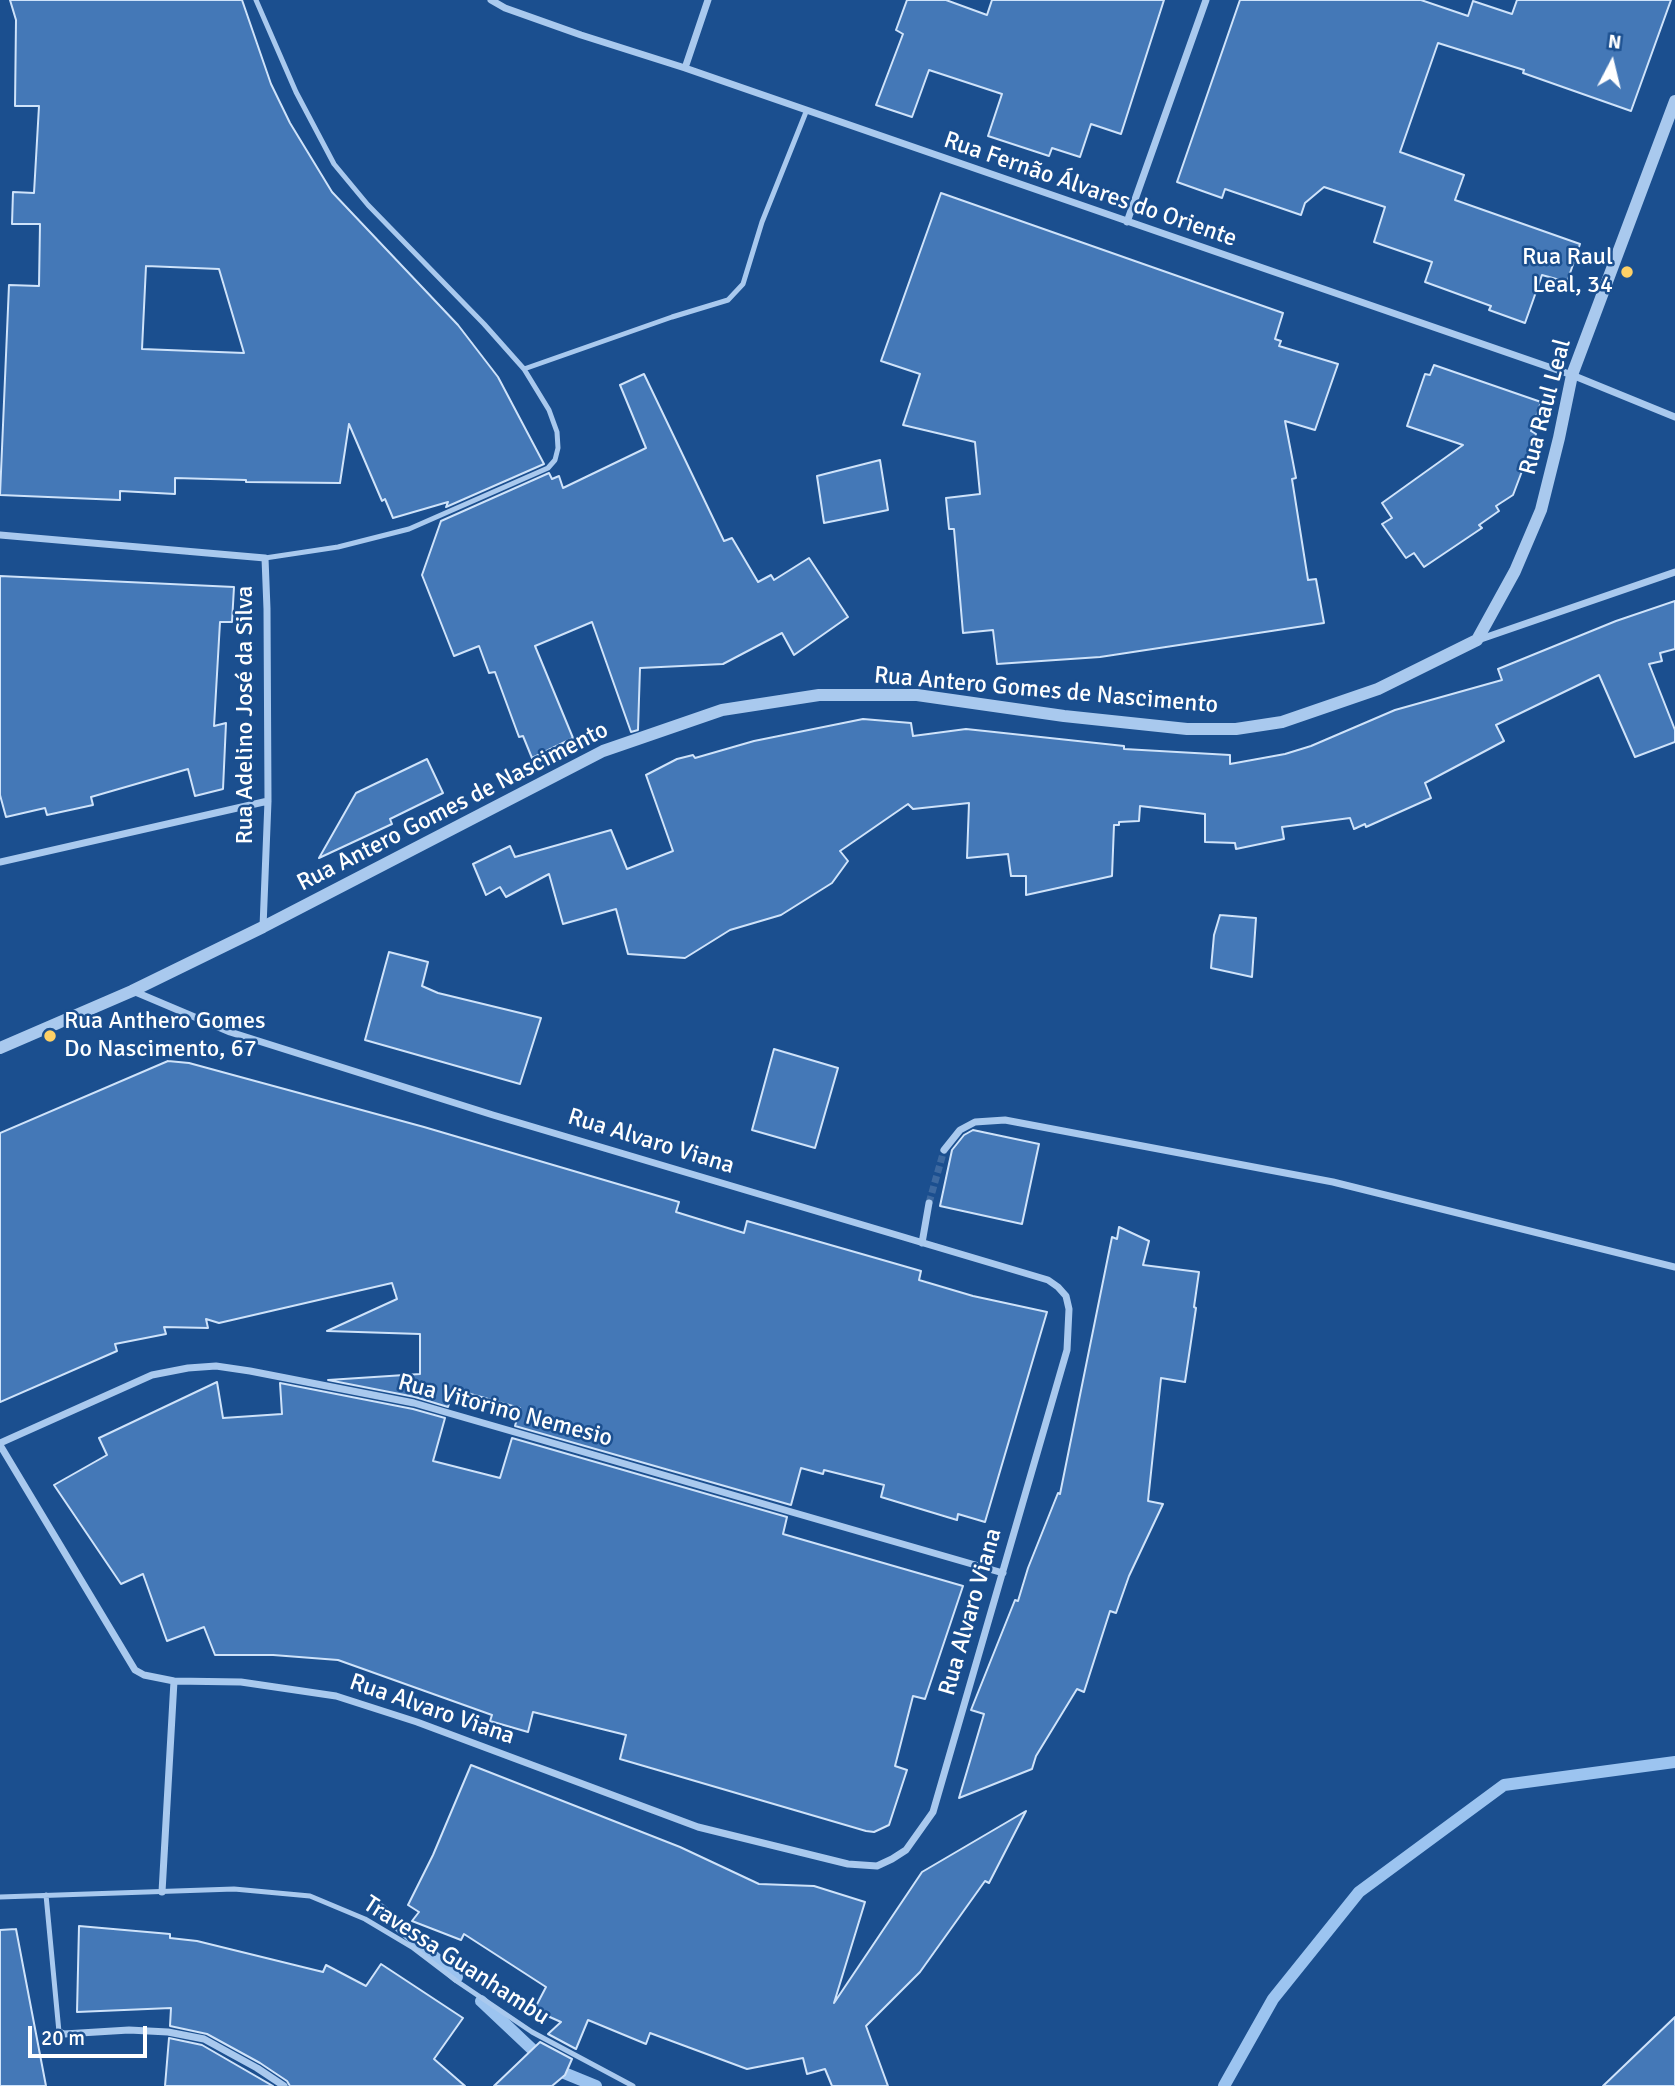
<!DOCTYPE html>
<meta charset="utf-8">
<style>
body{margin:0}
#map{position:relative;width:1675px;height:2086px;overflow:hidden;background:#1b4f8f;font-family:Signika,sans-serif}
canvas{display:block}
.north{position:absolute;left:1577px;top:28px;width:70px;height:70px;-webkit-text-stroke:5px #1b4f8f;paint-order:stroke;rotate:7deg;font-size:19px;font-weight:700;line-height:28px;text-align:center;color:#fff}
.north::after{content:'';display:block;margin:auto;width:24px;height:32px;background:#fff;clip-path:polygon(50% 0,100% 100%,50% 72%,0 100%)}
.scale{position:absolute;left:28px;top:2026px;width:119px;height:32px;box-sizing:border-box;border:4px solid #fff;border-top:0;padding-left:9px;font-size:21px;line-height:24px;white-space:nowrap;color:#fff;-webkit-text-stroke:5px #1b4f8f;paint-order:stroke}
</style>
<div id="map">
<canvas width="1675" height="2086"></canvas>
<div class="north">N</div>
<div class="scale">20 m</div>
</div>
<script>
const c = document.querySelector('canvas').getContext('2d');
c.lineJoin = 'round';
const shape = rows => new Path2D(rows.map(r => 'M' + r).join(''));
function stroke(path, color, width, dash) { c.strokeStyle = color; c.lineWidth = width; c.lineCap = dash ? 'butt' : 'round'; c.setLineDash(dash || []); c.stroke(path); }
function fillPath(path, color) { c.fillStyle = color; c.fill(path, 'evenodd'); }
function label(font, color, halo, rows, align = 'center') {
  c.font = font + ' Signika,sans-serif'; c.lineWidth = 5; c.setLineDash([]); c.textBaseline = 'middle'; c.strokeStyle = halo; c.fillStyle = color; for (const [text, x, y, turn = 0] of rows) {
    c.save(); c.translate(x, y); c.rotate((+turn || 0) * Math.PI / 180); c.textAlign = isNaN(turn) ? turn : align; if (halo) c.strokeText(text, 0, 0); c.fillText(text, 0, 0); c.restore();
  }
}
stroke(shape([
 [380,1909,457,1977],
 [481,2001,552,2068,596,2086],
 [1224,2086,1273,1999,1359,1892,1504,1785,1675,1762]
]), '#9cc4f0', 12);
const building = shape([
 [10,0,242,0,271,84,290,123,332,192,458,325,498,377,544,464,446,507,448,502,393,518,385,499,382,501,349,424,340,483,246,482,246,480,175,478,175,494,120,491,120,500,0,495,9,285,39,286,40,224,12,224,13,192,34,193,39,106,15,106,16,20,10,0],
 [146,266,219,269,244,353,142,349,146,266],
 [907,0,946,0,987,15,992,0,1164,0,1121,134,1091,124,1080,157,1052,148,1049,156,988,136,1002,94,929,70,912,117,876,105,903,34,896,30,907,0],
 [1240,0,1421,0,1468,16,1473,1,1512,14,1517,0,1671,0,1631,111,1523,73,1524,70,1438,43,1400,152,1464,175,1455,200,1580,244,1567,282,1542,275,1525,323,1489,310,1491,306,1425,282,1432,262,1374,242,1385,207,1324,187,1305,203,1301,215,1225,189,1222,198,1177,182,1240,0],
 [941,193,1283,313,1275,339,1281,341,1279,346,1338,364,1315,430,1285,421,1296,478,1292,479,1308,580,1316,579,1324,623,1100,657,997,664,993,630,963,633,954,529,949,529,946,498,980,494,975,442,903,425,920,374,881,361,941,193],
 [1434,365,1541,402,1531,431,1536,434,1513,495,1496,506,1499,511,1479,525,1482,528,1424,567,1414,553,1406,558,1382,524,1392,518,1382,503,1463,445,1407,426,1425,374,1430,375,1434,365],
 [644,374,724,541,732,538,758,582,771,575,774,580,809,558,848,617,794,655,782,633,723,664,640,668,638,730,631,732,592,622,535,646,573,738,532,758,523,736,519,737,495,672,489,673,479,646,454,656,422,575,441,521,549,473,552,479,559,476,563,488,646,448,620,385,644,374],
 [880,460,888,510,824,523,817,476,880,460],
 [0,576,234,587,232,622,220,622,214,726,226,723,223,789,195,796,188,769,91,797,93,805,47,815,45,808,6,817,0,795,0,576],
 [1675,601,1675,649,1660,653,1662,661,1649,664,1675,730,1675,742,1635,757,1599,675,1496,725,1504,741,1425,783,1431,798,1366,827,1365,824,1354,829,1350,818,1282,827,1284,839,1236,849,1235,843,1205,842,1205,814,1140,806,1139,821,1119,822,1119,825,1114,825,1112,876,1026,895,1026,876,1011,876,1008,854,967,858,969,803,913,809,908,804,840,851,848,861,832,883,781,915,730,930,685,958,628,954,616,909,563,924,549,874,506,897,500,887,486,895,473,864,510,846,515,857,611,830,627,869,673,851,646,775,677,759,693,755,695,758,754,741,863,719,911,723,913,736,966,729,985,731,1124,746,1124,749,1230,755,1230,764,1285,754,1311,746,1395,710,1502,680,1498,669,1616,621,1675,601],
 [427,759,443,793,390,819,392,824,319,858,356,793,427,759],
 [1220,915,1256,918,1252,977,1211,968,1214,935,1220,915],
 [389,952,428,962,422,986,438,993,541,1018,520,1084,365,1040,389,952],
 [774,1049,838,1068,815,1148,752,1130,774,1049],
 [168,1061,189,1063,424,1127,679,1202,676,1212,744,1233,747,1221,921,1271,919,1280,973,1296,1047,1312,985,1522,958,1514,957,1520,881,1497,884,1485,824,1470,823,1474,801,1468,791,1505,515,1426,520,1408,453,1389,448,1407,415,1397,328,1380,420,1374,420,1334,327,1331,397,1299,392,1283,219,1323,206,1319,208,1328,164,1327,166,1334,115,1344,117,1351,0,1402,0,1133,168,1061],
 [973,1130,1039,1144,1022,1224,940,1206,952,1150,964,1135,973,1130],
 [1119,1227,1149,1241,1143,1265,1199,1272,1194,1307,1196,1308,1185,1382,1161,1378,1148,1501,1163,1504,1129,1576,1116,1613,1110,1611,1084,1692,1077,1689,1036,1756,1032,1769,959,1798,984,1714,971,1710,1015,1600,1018,1601,1028,1568,1058,1493,1060,1494,1112,1237,1117,1239,1119,1227],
 [217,1382,223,1418,282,1414,280,1383,413,1409,445,1418,433,1461,500,1478,512,1438,787,1517,783,1534,963,1586,925,1699,913,1696,895,1766,907,1770,889,1825,874,1832,866,1831,620,1759,626,1735,533,1712,528,1732,490,1721,492,1715,338,1660,273,1655,215,1655,204,1627,167,1641,143,1574,121,1584,54,1485,107,1455,99,1438,217,1382],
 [471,1765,680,1847,759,1884,814,1886,865,1902,834,2003,922,1872,1026,1811,989,1883,985,1881,920,1972,866,2026,888,2086,832,2086,825,2069,807,2074,803,2058,747,2069,650,2033,646,2044,588,2020,576,2049,548,2034,561,2022,534,2010,546,1987,464,1934,461,1940,412,1921,419,1912,408,1905,433,1855,471,1765],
 [79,1926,170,1934,170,1938,197,1941,323,1972,326,1965,366,1986,381,1964,463,2018,434,2059,465,2086,290,2086,287,2081,260,2063,207,2034,170,2026,171,2008,77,2012,79,1926],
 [16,1929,46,2086,0,2086,0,1930,16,1929],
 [1675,2017,1675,2086,1603,2086,1675,2017],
 [169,2038,202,2045,273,2086,165,2086,169,2038],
 [540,2042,572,2059,565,2075,552,2086,494,2086,540,2042]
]);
fillPath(building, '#4478b7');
stroke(building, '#cfe3fa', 2);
stroke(shape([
 [929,1203,944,1150]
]), '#3d69a0', 7, [7, 3.5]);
stroke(shape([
 [256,0,296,92,334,164,368,205,484,324,524,369,549,410,557,432,558,448,555,460,548,468,409,529,338,547,265,558],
 [524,369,672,317,728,300,743,284,762,222,806,112],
 [46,1895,59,2032],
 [0,1897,234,1889,310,1896,365,1919,412,1947,458,1982,532,2032,633,2086]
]), '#a9c9ee', 5);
stroke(shape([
 [491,0,505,8,581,35,685,68,1572,375,1675,417],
 [685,68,708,0],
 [1127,222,1206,0],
 [0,535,265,558,267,609,268,801,263,927],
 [1478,640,1675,572],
 [0,862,268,801],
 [944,1150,960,1130,975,1122,1005,1120,1333,1182,1675,1267],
 [922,1243,929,1203],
 [0,1443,152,1375,188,1368,216,1366,250,1371,414,1403,1003,1573],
 [0,1445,135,1670,144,1675,174,1681,241,1682,336,1696,417,1722,698,1827,848,1864,877,1866,892,1859,906,1850,933,1812,1067,1350,1069,1309,1066,1296,1058,1287,1048,1280,493,1115,230,1032,133,991],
 [162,1892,174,1681],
 [59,2032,64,2034,129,2030,168,2032,204,2039,257,2068,284,2086]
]), '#a9c9ee', 7);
stroke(shape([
 [0,1048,132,991,263,927,603,751,722,710,819,695,917,695,1064,716,1187,729,1236,729,1282,722,1378,689,1477,640,1515,571,1541,510,1559,438,1572,375,1675,101]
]), '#a9c9ee', 12);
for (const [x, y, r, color] of [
 [1627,272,7,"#ffd166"],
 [50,1036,7,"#ffd166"]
]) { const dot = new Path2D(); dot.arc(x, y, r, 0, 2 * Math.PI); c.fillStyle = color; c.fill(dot); stroke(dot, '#1b4f8f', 2.5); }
label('24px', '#fff', '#1b4f8f', [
 ["Rua Fernão Álvares do Oriente",1090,190,19],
 ["Rua Raul Leal",1546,407,-75],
 ["Rua Antero Gomes de Nascimento",1046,691,5],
 ["Rua Adelino José da Silva",246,715,-90],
 ["Rua Antero Gomes de Nascimento",453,807,-27],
 ["Rua Alvaro Viana",651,1142,17],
 ["Rua Vitorino Nemesio",505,1411,15],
 ["Rua Alvaro Viana",971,1612,-74],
 ["Rua Alvaro Viana",432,1710,19],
 ["Travessa Guanhambu",456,1961,33]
]);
label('24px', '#fff', '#1b4f8f', [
 ["Rua Raul",1613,258],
 ["Leal, 34",1613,286],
 ["Rua Anthero Gomes",64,1022,"left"],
 ["Do Nascimento, 67",64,1050,"left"]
], 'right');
</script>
